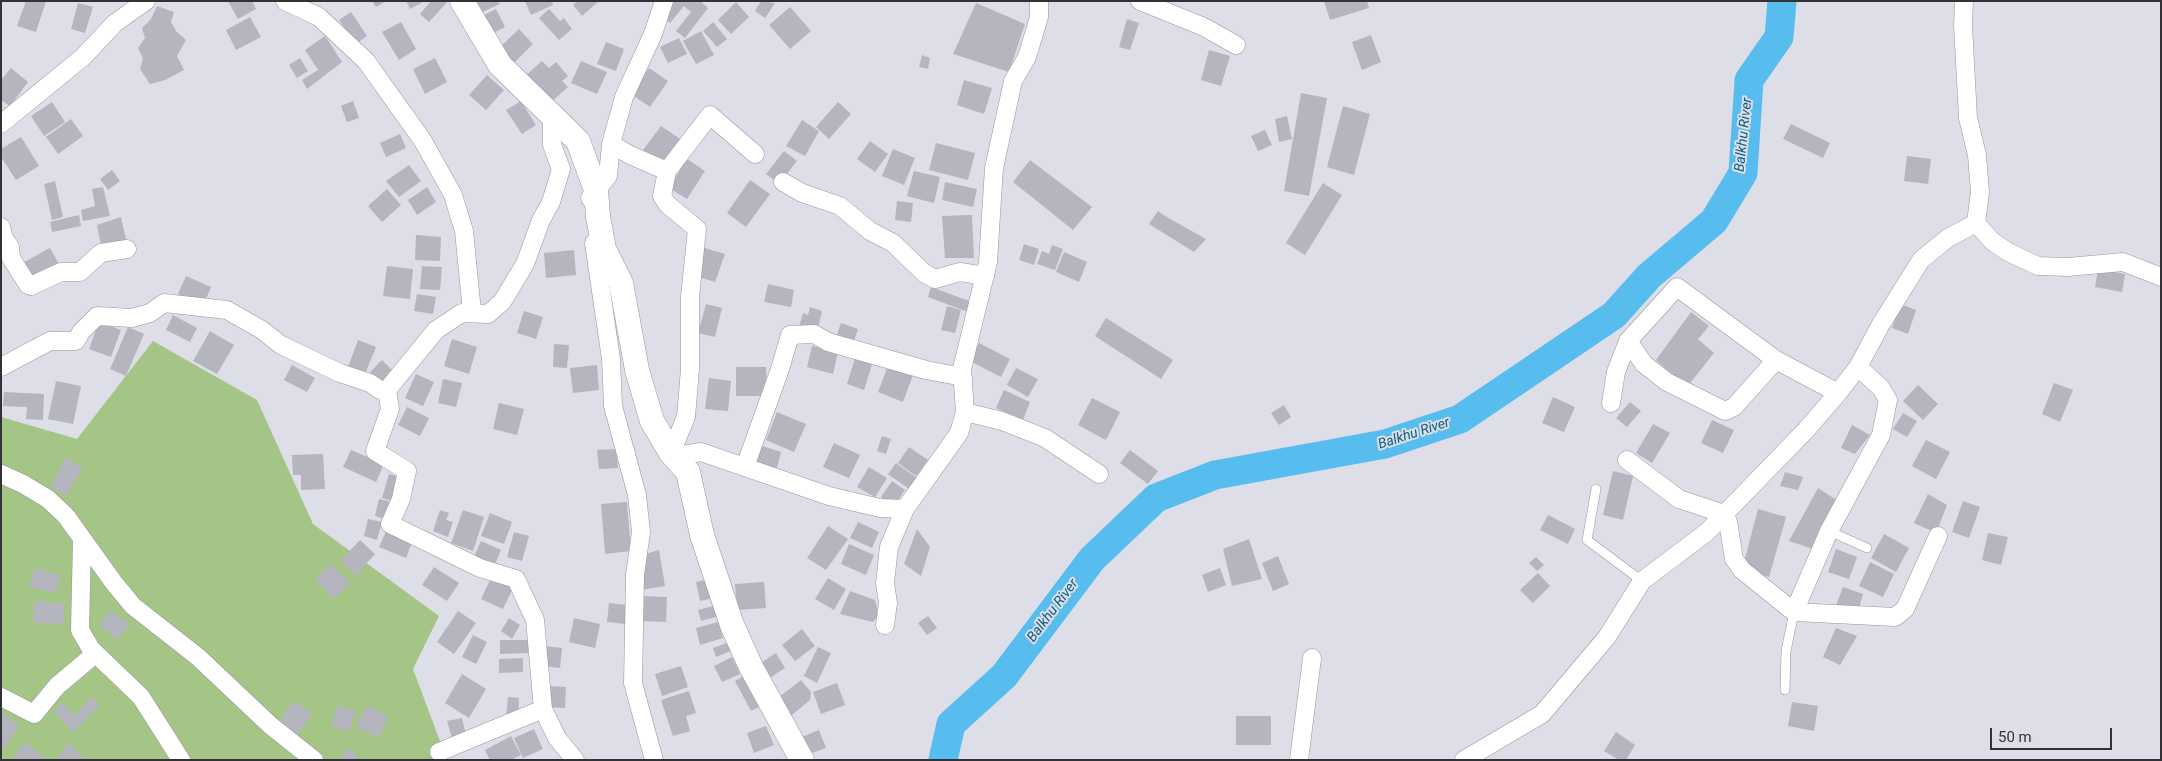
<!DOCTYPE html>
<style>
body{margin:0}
#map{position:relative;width:2162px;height:761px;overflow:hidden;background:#dddee8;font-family:Roboto,sans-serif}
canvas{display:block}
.frame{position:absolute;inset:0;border:2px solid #323236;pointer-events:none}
.scale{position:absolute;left:1990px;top:728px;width:122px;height:22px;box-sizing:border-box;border:2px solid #323236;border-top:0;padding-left:6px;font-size:15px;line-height:18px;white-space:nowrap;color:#323236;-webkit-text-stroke:4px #dddee8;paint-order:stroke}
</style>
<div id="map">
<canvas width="2162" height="761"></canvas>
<div class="frame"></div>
<div class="scale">50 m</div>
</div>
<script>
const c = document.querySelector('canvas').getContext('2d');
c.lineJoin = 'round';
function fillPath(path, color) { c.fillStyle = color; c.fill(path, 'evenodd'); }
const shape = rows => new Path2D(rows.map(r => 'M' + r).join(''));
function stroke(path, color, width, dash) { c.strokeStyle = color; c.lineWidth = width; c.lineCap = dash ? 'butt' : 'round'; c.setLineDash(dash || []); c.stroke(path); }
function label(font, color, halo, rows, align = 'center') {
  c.font = font + ' Roboto,sans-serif'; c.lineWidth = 4; c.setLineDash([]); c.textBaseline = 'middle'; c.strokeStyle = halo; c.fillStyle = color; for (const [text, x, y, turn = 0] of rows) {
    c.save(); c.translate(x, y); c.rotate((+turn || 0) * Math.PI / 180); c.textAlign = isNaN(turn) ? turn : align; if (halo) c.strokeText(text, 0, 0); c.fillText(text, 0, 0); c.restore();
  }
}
fillPath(shape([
 [153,341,257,400,313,524,439,616,413,669,447,760,1,760,1,417,77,439]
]), '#a4c585');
stroke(shape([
 [943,760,951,724,1004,676,1092,559,1156,498,1215,475,1385,444,1460,419,1614,315,1649,276,1714,221,1743,173,1749,80,1779,37,1782,1]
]), '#56bdee', 29);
fillPath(shape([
 [26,1,46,1,36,32,17,26],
 [228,1,252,1,256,9,238,19],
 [372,1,386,1,376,7],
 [406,1,425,1,410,9],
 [431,1,448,1,429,22,420,14],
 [467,1,498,1,500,4,474,16],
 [525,1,552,1,553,5,531,15],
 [577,1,599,1,582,16,573,5],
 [675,1,700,1,708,8,685,38,676,31,691,12,684,6,670,23,663,17],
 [761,1,775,3,765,18,755,11],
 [1324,1,1367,1,1369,8,1330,20],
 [736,2,749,17,731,34,718,20],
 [78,3,93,7,85,33,71,29],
 [976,3,1025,24,1009,72,953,54],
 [157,6,174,12,171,22,176,31,186,40,177,56,184,70,165,80,150,84,140,69,143,59,138,48,145,38,142,28,151,19],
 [790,7,811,31,790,49,769,25],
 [496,9,505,27,487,36,478,18],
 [549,9,560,21,564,18,572,29,559,40,539,18],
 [351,12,367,36,356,44,339,20],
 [250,17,261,37,236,50,226,30],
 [1127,19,1139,23,1130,50,1119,47],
 [401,22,416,49,399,60,382,32],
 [713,22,727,39,717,47,703,31],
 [519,29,533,44,510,67,495,52],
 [701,31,714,55,696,64,683,41],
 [1371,35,1381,62,1362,70,1352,42],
 [325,36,342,62,307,89,302,80,318,70,305,50],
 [679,38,687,54,668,63,660,47],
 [606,42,624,49,616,71,597,64],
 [1209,50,1230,56,1221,86,1201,80],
 [922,55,930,58,928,69,919,67],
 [300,58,308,71,297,78,289,65],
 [435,58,447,82,425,94,413,69],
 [542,61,549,68,556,62,568,76,562,81,568,87,549,104,524,77],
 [581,61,607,72,597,94,571,83],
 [11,68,28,82,10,106,1,100,1,80],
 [649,68,668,81,650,107,631,94],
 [487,75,504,90,486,110,469,95],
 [964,80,992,88,984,114,957,105],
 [1301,93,1327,98,1309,196,1284,191],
 [353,101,359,118,347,122,341,106],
 [521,101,536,125,522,134,506,110],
 [52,102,65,122,44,136,31,116],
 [838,102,851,114,829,139,816,127],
 [1343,106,1370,114,1354,175,1327,167],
 [1287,116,1292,139,1279,142,1275,119],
 [71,119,83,136,58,154,46,137],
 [802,120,819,131,805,156,786,146],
 [1791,124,1830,143,1823,158,1783,139],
 [661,126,680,139,663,164,643,150],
 [1265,130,1272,145,1258,151,1251,136],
 [400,134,406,148,386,157,380,143],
 [21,137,39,166,16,180,1,157,1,149],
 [870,141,888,154,875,172,857,159],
 [936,143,975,153,968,180,929,170],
 [893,149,915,158,904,185,882,176],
 [784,151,797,161,779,184,766,174],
 [1907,156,1931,159,1928,184,1904,181],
 [687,159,705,171,687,199,669,188],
 [1030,160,1092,207,1073,230,1013,182],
 [409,165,421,181,399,197,386,181],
 [112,170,120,181,108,190,100,179],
 [914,171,940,177,934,203,907,196],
 [750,180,770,194,746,227,727,213],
 [55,181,63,217,52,220,44,184],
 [945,182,977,189,973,207,942,200],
 [1323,183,1342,195,1305,255,1286,243],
 [103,187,110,216,83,221,81,210,95,206,92,189],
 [427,187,436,202,417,215,408,200],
 [387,189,401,205,382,222,368,206],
 [897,201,913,203,911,222,895,220],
 [1158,211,1165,216,1206,239,1194,252,1149,224],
 [79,215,81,226,52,232,50,222],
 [972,215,974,258,945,258,942,216],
 [121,217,127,244,102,250,97,225],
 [416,235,441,237,440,261,415,260],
 [1024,244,1039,249,1034,265,1019,260],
 [1052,245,1063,249,1055,270,1037,264,1042,251,1049,254],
 [701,247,725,254,715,282,692,275],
 [50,248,59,264,30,281,19,265],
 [574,250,576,275,546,278,544,253],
 [1064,252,1087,262,1079,282,1056,272],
 [387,266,413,269,410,299,383,296],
 [422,266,442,267,440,290,420,289],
 [2098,269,2125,274,2122,292,2095,287],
 [186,276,211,287,203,306,178,294],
 [768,284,794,290,791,307,764,302],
 [931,287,972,302,968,312,928,297],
 [417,294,436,297,433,314,414,311],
 [706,304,722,308,715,337,698,333],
 [1900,304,1916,310,1908,334,1892,328],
 [947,306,961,310,955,333,941,330],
 [810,307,822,311,817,332,799,327,803,313,808,315],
 [524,311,543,317,536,339,517,333],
 [1691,312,1709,326,1698,339,1714,353,1687,387,1656,360],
 [173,315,197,328,190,342,166,330],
 [1106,318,1173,360,1161,379,1095,336],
 [99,322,121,330,111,357,89,349],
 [841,323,858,329,852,346,835,340],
 [128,327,144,334,126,376,110,369],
 [210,331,234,345,217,374,193,361],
 [452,339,477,347,469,374,444,366],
 [358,340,376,347,365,374,348,367],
 [979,343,1010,359,1001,377,970,361],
 [554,344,569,345,567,368,553,367],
 [812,346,838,352,833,374,807,367],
 [857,352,874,358,864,390,847,384],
 [382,360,394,372,382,384,370,372],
 [292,365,315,378,307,392,284,380],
 [597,365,599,390,573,393,570,368],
 [888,366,913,375,903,402,878,392],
 [736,367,766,367,767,396,736,396],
 [1016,368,1038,379,1028,397,1007,385],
 [416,374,434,382,423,406,405,398],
 [709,378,731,381,728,411,705,409],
 [443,379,462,383,456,407,438,403],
 [56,381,81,386,73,424,48,419],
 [2054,383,2073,390,2060,422,2042,414],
 [1918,385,1938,404,1923,420,1903,401],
 [1004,390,1030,402,1023,420,996,408],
 [4,392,44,394,43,420,26,419,27,407,3,406],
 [1553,397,1575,407,1564,432,1542,423],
 [1092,398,1120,412,1106,440,1078,425],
 [1630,402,1641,411,1627,427,1616,418],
 [499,403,524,409,517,435,493,429],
 [1284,405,1291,417,1279,425,1271,413],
 [407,407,429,418,420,436,398,425],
 [777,412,806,424,794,452,766,440],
 [1903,413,1917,421,1907,437,1893,429],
 [1712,420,1734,430,1723,453,1701,443],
 [1653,424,1670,433,1652,463,1636,453],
 [1852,425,1870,435,1855,454,1841,448],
 [882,436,891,439,886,454,877,451],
 [1926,440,1950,452,1936,479,1912,466],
 [834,443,860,455,849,478,823,467],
 [759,445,781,452,776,471,753,464],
 [909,447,928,460,916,476,898,463],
 [616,449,618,468,599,469,597,450],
 [351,450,384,464,376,482,343,467],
 [1130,450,1158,471,1148,484,1120,463],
 [323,454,325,489,301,490,301,475,293,475,292,455],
 [66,458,83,467,66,496,51,487],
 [896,463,917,478,909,489,888,474],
 [869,467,887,478,875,497,857,487],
 [1613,471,1633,476,1623,520,1603,515],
 [1785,472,1803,477,1798,490,1780,486],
 [389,474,400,477,393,501,382,498],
 [892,481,905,490,894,506,881,497],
 [1818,488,1838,501,1813,549,1789,541],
 [1928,494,1947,505,1936,533,1914,523],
 [379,499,392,502,387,520,375,516],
 [1963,501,1980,507,1969,538,1952,532],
 [627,502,631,551,605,554,601,504],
 [1758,509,1786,517,1769,577,1742,570],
 [440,510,449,513,446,520,453,522,448,537,433,531],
 [463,510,484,517,473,551,451,543],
 [490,513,512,522,504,544,481,536],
 [1548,515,1575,529,1568,544,1540,530],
 [368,519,382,522,377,540,364,536],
 [858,522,879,532,872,548,850,538],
 [828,526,848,539,826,570,807,558],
 [387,529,413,540,406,558,379,547],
 [917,529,930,547,921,576,904,564],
 [514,532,529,536,522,561,507,557],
 [1988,533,2008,537,2001,565,1982,560],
 [1884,534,1909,548,1896,572,1871,558],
 [1249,539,1262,579,1232,586,1223,549],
 [360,540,375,554,356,575,340,561],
 [481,541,501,550,494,567,473,559],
 [849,544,874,555,866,575,841,564],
 [1836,549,1857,557,1849,579,1828,572],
 [659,550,665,586,641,590,639,556],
 [1278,556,1289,584,1273,591,1262,563],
 [1536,557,1544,565,1537,571,1529,563],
 [1870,562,1894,574,1883,597,1859,586],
 [331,564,350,583,334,599,315,580],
 [434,567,459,583,447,601,422,585],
 [35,568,61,575,55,593,29,586],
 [1220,568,1226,585,1208,592,1202,575],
 [1538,573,1550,586,1533,603,1520,590],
 [492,576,514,586,503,609,481,599],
 [828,578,846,589,834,610,815,599],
 [710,579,714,598,700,601,696,582],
 [764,582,766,608,737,610,735,584],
 [1843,587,1863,594,1857,615,1835,608],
 [850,591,875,600,879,615,873,622,840,614],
 [641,596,667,597,666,622,640,621],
 [35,601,64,604,64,624,33,622],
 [609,603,627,605,625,624,607,622],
 [717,605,719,616,701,621,698,610],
 [111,610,130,624,118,639,99,625],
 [458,611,476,623,454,654,437,642],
 [928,616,937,628,927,635,918,623],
 [509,618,520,625,512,639,501,631],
 [574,618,600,624,595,648,569,642],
 [718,622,723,638,700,645,696,628],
 [1836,628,1857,636,1840,665,1823,657],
 [802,629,815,646,795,661,782,645],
 [473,635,487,642,476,664,462,657],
 [500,640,528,640,528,653,500,654],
 [727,643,731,651,716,657,713,648],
 [545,646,562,648,560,668,543,666],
 [818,647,831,653,817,683,804,676],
 [776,653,785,668,768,679,759,664],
 [732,657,740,674,722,682,714,666],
 [523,658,523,672,499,673,499,659],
 [681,666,688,687,662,696,655,674],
 [462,674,486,689,469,718,445,703],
 [745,675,761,706,751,711,735,681],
 [801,680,811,692,810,700,792,715,778,698],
 [837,683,845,705,821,714,813,692],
 [545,686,566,687,565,708,544,707],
 [689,691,696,713,686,716,690,731,673,736,661,700],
 [91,697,100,705,73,733,54,711,63,703,74,716],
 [508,697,519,698,518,720,506,719],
 [293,701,312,713,297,736,278,723],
 [1792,702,1818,706,1814,731,1788,726],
 [338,705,356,711,349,732,331,726],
 [366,706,389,716,379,737,356,728],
 [1,712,20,725,4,749,1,747],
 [1236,716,1271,716,1271,745,1236,745],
 [462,718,466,735,452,738,447,721],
 [766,726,774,745,754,753,747,733],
 [534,729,543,749,523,758,514,738],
 [819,730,826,748,804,756,797,739],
 [1616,732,1635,745,1626,760,1619,760,1604,751],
 [511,736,521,755,511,760,490,760,485,750],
 [25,742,44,757,42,760,12,760],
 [69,743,83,757,80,760,55,760],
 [348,748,357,755,354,760,340,760]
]), '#b4b5be');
const lane = shape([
 [1596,489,1587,540,1642,581],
 [1829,531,1867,548],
 [1785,690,1786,651,1794,612]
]);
const street = shape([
 [285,1,319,17,366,61,423,141,453,195,464,231,472,312],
 [1140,1,1204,27,1236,45],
 [552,117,552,145,561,169,551,202,541,220,525,264,502,302,488,314,462,313,436,330,387,390,390,409,375,451,407,471,401,499,390,524,480,568,516,579,535,620,543,709,557,738,575,760],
 [1,124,83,57,115,23,146,1],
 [611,144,630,155,667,171],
 [783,182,802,193,840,206,870,231,893,243,924,273,935,279,960,272,985,276],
 [590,198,608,176,611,144,624,97,653,34,664,1],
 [1976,223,1992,241,2008,252,2038,266,2068,267,2123,262,2161,277],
 [1,227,4,238,10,247,11,258,28,285,31,286,61,272,80,272,101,253,127,249],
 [594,243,611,359,613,406,637,495,641,532,635,575,633,683,654,760],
 [1628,341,1644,364,1667,382,1725,411,1734,407,1776,360],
 [1,367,50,341,76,341,81,332,97,316,132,318,150,313,164,303,227,310,262,330,281,345,340,373,370,383,380,390,387,390],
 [1611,403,1616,372,1628,341,1677,287,1776,360,1838,393],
 [965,412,1002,421,1045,438,1099,474],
 [671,453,686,417,690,369,690,297,697,229,667,204,662,196,667,171,710,115,755,154],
 [676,456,701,452,829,496,880,508,905,509,959,433,965,412,962,369,988,262,994,168,1013,81,1027,57,1039,17,1039,1],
 [1627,460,1679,499,1724,514,1728,522,1734,559,1742,570,1794,612,1829,531,1881,435,1888,400,1881,388,1858,367],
 [745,467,780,369,790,335,814,334,828,342,926,370,963,377],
 [1,474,23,484,48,499,66,516,114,583,133,606,198,657,270,725,314,760],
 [82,539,80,630,91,649,141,697,181,760],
 [1794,612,1895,617,1905,609,1938,536],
 [885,625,888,603,885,583,889,547,905,509],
 [1,697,34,714,57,686,95,654],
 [439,752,543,709],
 [1299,760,1312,658],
 [1464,760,1542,714,1607,637,1642,581,1707,532,1806,430,1838,393,1858,367,1881,324,1921,260,1948,238,1976,223,1980,192,1977,155,1968,118,1963,25,1964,1]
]);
const secondary = shape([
 [462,1,500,65,578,141,596,190,598,216,604,249,621,283,637,370,652,421,671,453,688,472,702,535,732,625,751,667,802,760]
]);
stroke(lane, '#94959e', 10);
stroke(street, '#94959e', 19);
stroke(secondary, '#94959e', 25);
stroke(lane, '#fff', 9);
stroke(street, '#fff', 18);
stroke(secondary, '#fff', 24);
label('italic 14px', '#095e7e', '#dddee8', [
 ["Balkhu River",1744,135,-84],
 ["Balkhu River",1414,434,-18],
 ["Balkhu River",1053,611,-53]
]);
</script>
